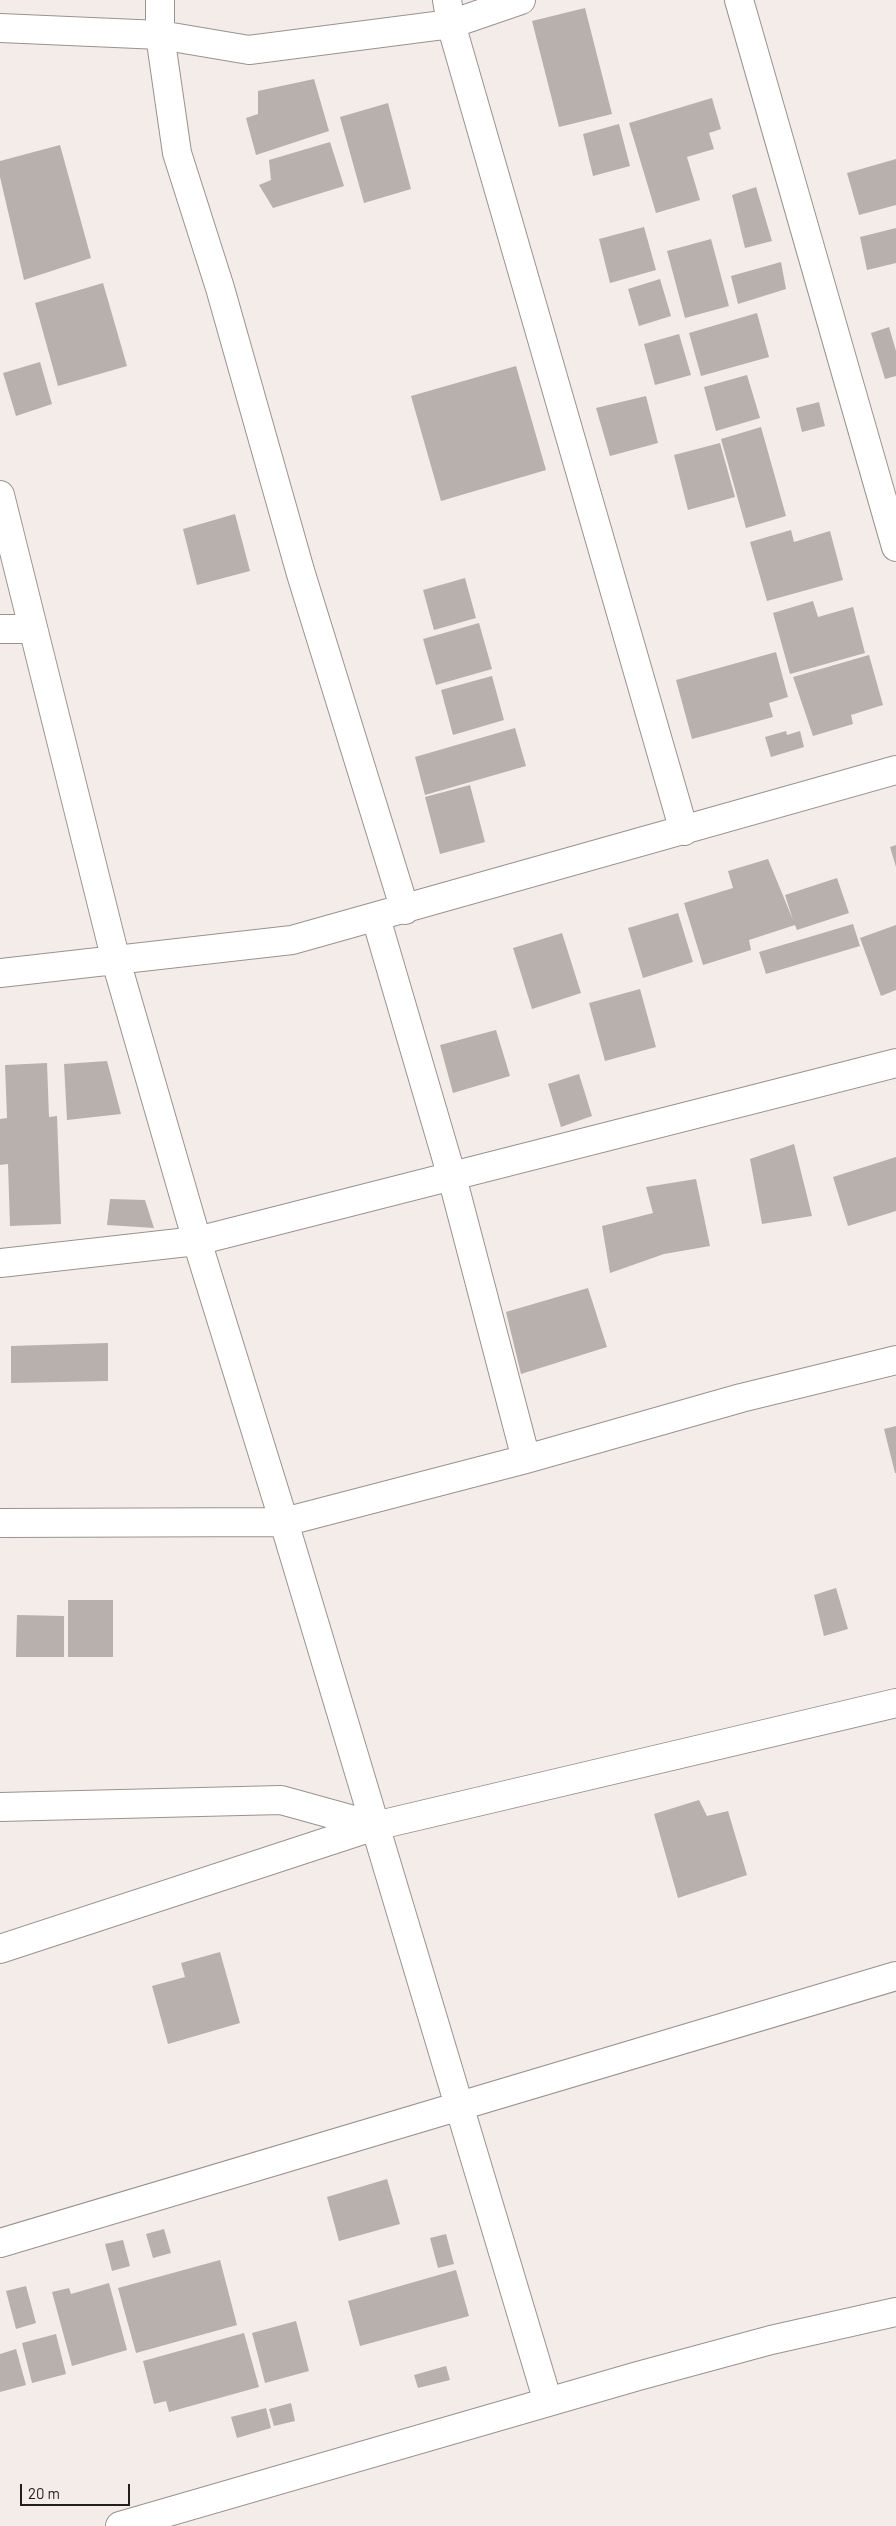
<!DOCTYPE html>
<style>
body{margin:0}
#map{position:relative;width:896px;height:2526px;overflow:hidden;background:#f4ece9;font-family:Barlow,sans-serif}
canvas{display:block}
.scale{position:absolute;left:20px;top:2484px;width:110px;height:22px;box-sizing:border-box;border:2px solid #211e1d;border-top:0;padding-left:6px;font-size:15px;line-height:18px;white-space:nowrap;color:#211e1d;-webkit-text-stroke:4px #f4ece9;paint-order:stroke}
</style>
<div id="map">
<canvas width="896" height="2526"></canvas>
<div class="scale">20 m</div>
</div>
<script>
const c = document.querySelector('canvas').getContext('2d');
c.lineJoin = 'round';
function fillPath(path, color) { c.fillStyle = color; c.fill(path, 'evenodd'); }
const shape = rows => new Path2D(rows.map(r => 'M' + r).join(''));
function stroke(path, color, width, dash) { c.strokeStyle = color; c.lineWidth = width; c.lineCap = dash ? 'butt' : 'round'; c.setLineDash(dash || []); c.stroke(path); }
fillPath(shape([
 [585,8,612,114,559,127,532,21],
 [314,79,329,131,256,155,246,118,258,114,258,91],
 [712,98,721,129,709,133,714,149,687,157,700,200,656,213,629,123],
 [388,103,411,189,364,203,340,117],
 [619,124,630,166,593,176,583,134],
 [330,142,344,186,273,208,259,185,271,180,269,160],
 [60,145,91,258,24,280,0,177,0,161],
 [896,159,896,205,859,215,847,173],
 [756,187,772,241,745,248,732,195],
 [644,227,656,270,610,283,599,239],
 [896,228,896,263,867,270,860,237],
 [711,239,729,306,685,318,667,251],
 [781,262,786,289,738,304,731,276],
 [660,279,671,316,639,326,628,289],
 [103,283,127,366,58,386,35,303],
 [757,313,769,357,701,376,689,333],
 [889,327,896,351,896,376,885,379,871,333],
 [679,334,691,375,655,385,644,344],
 [40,362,52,404,16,416,3,373],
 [516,366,546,470,441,501,411,396],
 [747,375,760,418,716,431,704,387],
 [646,396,658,443,610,456,596,408],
 [819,402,825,426,802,432,796,408],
 [761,427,786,516,746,528,721,439],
 [720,443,735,497,688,510,674,455],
 [235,514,250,571,197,585,183,529],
 [791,530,794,542,830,531,843,580,767,601,750,542],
 [465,578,476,618,434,630,423,590],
 [813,601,818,617,853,607,865,653,790,674,773,613],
 [479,623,492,669,436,685,423,639],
 [776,652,788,697,769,703,773,717,692,739,676,680],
 [869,655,883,705,851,715,853,724,813,736,793,677],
 [492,676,504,720,453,735,441,690],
 [515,728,526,766,425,795,415,757],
 [786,731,787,735,800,731,804,747,771,757,765,737],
 [470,785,485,842,440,854,425,797],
 [896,845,896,867,890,847],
 [768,859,793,920,785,895,837,878,849,913,797,930,795,925,749,940,751,950,703,965,684,903,733,888,728,871],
 [678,913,693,962,643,978,628,928],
 [853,924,860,946,766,974,759,952],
 [896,925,896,990,881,996,860,938],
 [562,933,581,993,532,1009,513,948],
 [640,989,656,1047,605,1061,589,1003],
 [496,1030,510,1076,453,1093,440,1045],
 [107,1061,121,1114,67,1120,64,1064],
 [47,1063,49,1117,57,1116,61,1224,10,1226,8,1164,0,1165,0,1119,7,1118,5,1065],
 [579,1074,592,1116,561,1127,548,1084],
 [794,1144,812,1216,762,1224,750,1159],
 [896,1157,896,1211,848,1226,833,1177],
 [696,1179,710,1246,664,1254,610,1273,602,1226,653,1213,646,1187],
 [110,1199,145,1200,154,1228,107,1225],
 [588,1288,607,1347,521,1374,506,1312],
 [108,1343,108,1381,11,1383,11,1346],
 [896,1426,896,1473,895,1473,884,1429],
 [836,1588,848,1629,824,1636,814,1595],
 [68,1600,113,1600,113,1657,68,1657],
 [17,1615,64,1616,64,1657,16,1657],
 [699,1800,707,1816,728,1811,747,1875,678,1898,654,1814],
 [220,1952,240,2023,168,2044,152,1986,185,1977,181,1963],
 [387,2179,400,2224,339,2241,327,2197],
 [164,2229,171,2253,153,2258,146,2234],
 [446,2234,454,2264,438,2268,430,2238],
 [123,2240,130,2266,112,2271,105,2244],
 [220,2260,237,2325,136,2353,118,2288],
 [456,2270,469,2316,360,2346,348,2301],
 [109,2283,127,2350,72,2366,52,2292,69,2288,71,2294],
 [26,2286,36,2323,16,2329,6,2291],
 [296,2321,309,2371,265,2383,252,2333],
 [244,2333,259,2387,169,2412,166,2401,154,2404,143,2361],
 [56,2334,66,2374,32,2383,22,2343],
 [16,2349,26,2385,0,2392,0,2354],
 [446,2366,450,2380,418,2388,414,2375],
 [291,2403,295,2421,274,2426,269,2409],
 [266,2408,271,2428,237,2438,231,2417]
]), '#b7b0ac');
const minor = shape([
 [160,0,160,35,177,153,220,288,301,574,405,910],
 [447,0,451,24,684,831],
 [739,0,896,547],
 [0,28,160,35,249,50,451,24,521,0],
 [0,495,116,961,197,1241,284,1522,548,2402],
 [0,629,33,629],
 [376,918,452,1177,526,1459],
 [0,973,292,940,896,770],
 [0,1263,197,1241,896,1063],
 [0,1523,284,1522,526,1459,741,1398,896,1360],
 [0,1807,281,1800,375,1826],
 [0,1949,375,1826,896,1703],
 [0,2243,896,1976],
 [120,2526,638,2376,771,2340,896,2312]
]);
stroke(minor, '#99928f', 30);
stroke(minor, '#fff', 28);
</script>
